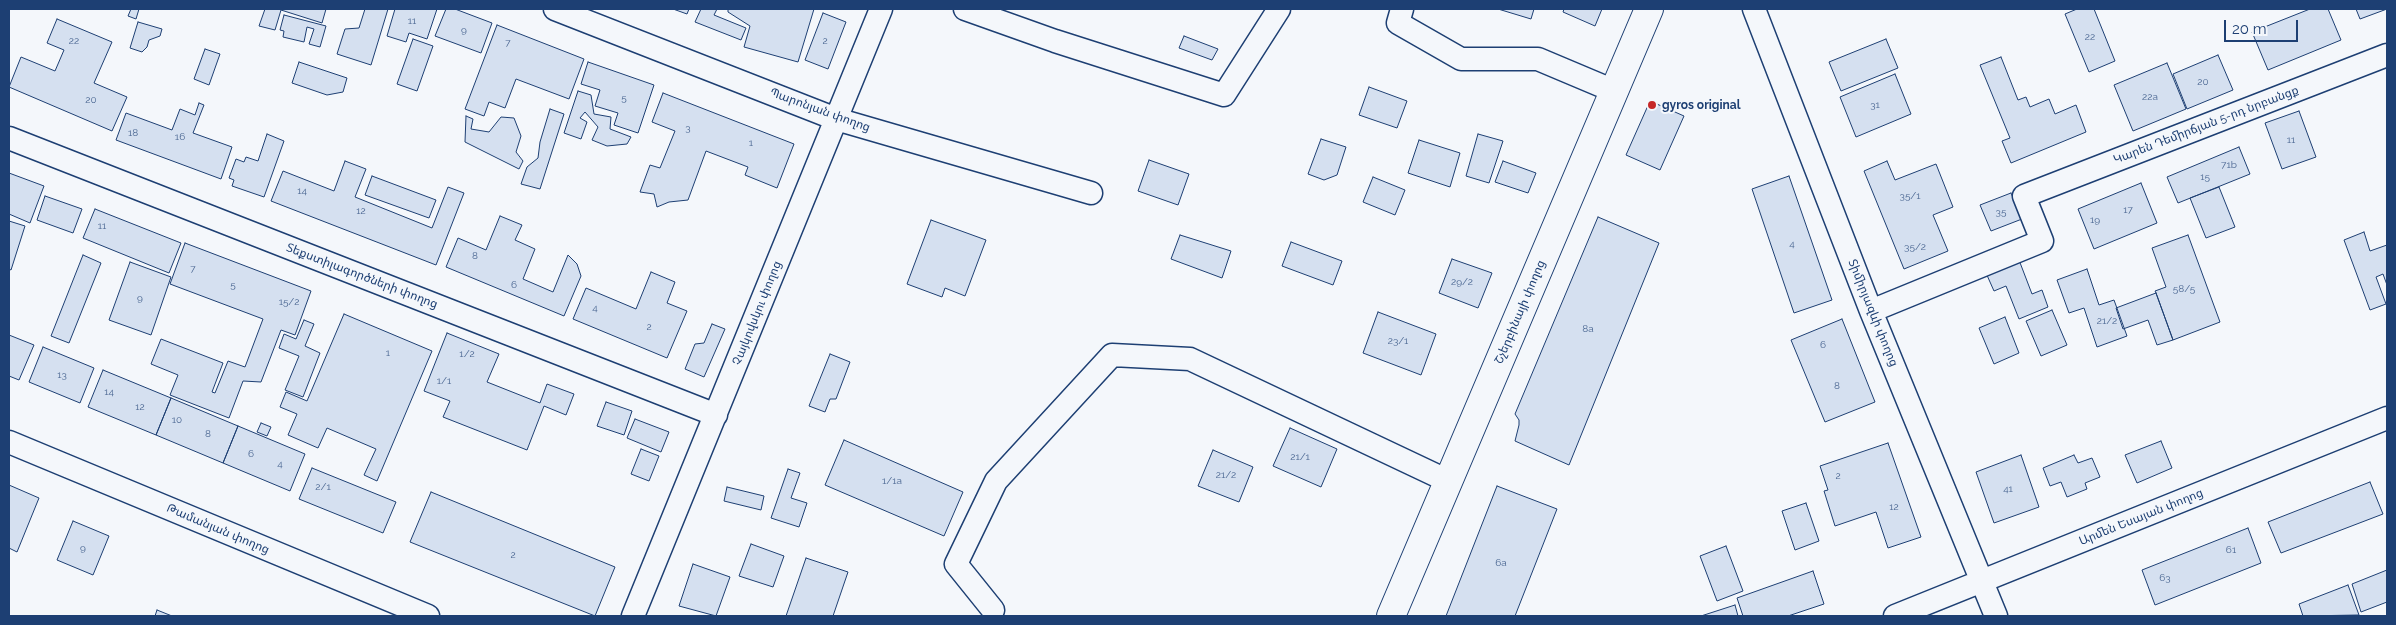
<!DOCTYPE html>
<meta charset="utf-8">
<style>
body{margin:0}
#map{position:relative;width:2396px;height:625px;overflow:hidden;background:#f4f7fb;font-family:Raleway,sans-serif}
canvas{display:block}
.frame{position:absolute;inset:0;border:10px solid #1d3f73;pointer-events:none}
.scale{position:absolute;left:2224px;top:20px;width:74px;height:22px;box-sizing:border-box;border:2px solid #1d3f73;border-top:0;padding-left:6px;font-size:15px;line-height:18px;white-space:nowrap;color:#1d3f73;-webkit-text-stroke:4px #f4f7fb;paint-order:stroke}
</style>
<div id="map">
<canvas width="2396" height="625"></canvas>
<div class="frame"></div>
<div class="scale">20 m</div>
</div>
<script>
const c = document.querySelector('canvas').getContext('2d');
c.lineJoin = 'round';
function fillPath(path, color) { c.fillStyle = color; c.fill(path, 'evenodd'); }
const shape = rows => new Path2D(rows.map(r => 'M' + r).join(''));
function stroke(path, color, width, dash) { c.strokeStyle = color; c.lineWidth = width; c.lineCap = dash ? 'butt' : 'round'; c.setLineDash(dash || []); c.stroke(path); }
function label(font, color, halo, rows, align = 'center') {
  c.font = font + ' Raleway,"Noto Sans Armenian",sans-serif'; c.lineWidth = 4; c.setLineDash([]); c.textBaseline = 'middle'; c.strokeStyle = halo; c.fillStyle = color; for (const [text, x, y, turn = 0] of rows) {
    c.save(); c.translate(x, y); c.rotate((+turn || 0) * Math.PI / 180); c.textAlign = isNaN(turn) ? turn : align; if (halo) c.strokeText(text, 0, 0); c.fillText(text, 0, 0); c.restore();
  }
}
const building = shape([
 [131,9,139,9,136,19,128,16,131,9],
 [265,9,326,9,322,23,281,10,275,30,259,26,265,9],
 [365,9,388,9,371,65,337,54,345,29,359,28,365,9],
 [395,9,437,9,427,39,409,33,406,42,387,36,395,9],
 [446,9,455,9,492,23,481,53,435,36,446,9],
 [673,9,689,9,687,14,673,9],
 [701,9,717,9,714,15,746,28,741,40,695,22,701,9],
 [728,9,814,9,798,62,744,47,750,26,728,12,728,9],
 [1498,9,1534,9,1531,19,1498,9],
 [1564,9,1602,9,1595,26,1563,12,1564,9],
 [2077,9,2094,9,2115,61,2089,72,2065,14,2077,9],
 [2310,9,2328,9,2341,40,2268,70,2252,32,2310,9],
 [2356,9,2387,9,2360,19,2356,9],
 [823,13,846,22,828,69,805,60,823,13],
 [284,15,326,26,320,47,309,44,314,29,307,27,304,42,283,37,284,31,280,30,284,15],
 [57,19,112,42,94,83,127,97,112,131,9,87,21,57,55,71,64,50,47,43,57,19],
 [138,22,162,29,160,36,149,40,147,47,142,52,130,48,138,22],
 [497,25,584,59,569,99,516,79,505,108,489,102,484,116,465,109,497,25],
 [1184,36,1218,49,1212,60,1179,48,1184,36],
 [413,39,433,46,417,91,397,84,413,39],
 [1886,39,1898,68,1841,91,1829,62,1886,39],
 [205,49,220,54,209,85,194,79,205,49],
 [2218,55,2233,90,2187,109,2173,74,2218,55],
 [2001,57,2018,100,2026,97,2030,107,2049,99,2055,114,2076,105,2086,132,2011,163,2002,141,2010,138,1980,65,2001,57],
 [299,62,347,78,343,92,327,95,292,83,299,62],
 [588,62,654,85,638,133,614,125,618,113,595,106,600,90,581,84,588,62],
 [2167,63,2186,109,2133,131,2114,85,2167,63],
 [1895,74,1911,114,1856,137,1840,97,1895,74],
 [1369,87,1407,101,1397,128,1359,115,1369,87],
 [578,91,591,95,594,114,611,117,610,129,631,137,627,144,607,146,592,140,598,127,585,112,580,118,587,122,581,139,564,133,578,91],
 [663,93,794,144,777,188,745,175,748,167,706,151,688,200,669,202,657,207,654,194,640,192,650,165,660,168,675,131,652,122,663,93],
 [1650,101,1684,116,1660,170,1626,155,1650,101],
 [199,103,204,105,193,133,232,147,221,179,116,140,126,113,172,130,180,109,195,115,199,103],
 [550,109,564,114,540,189,521,184,527,167,538,158,540,142,550,109],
 [2299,111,2316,157,2282,169,2265,123,2299,111],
 [466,116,473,119,471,129,489,132,501,117,514,118,521,136,516,152,523,161,519,169,465,142,466,116],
 [267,134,284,141,264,197,232,186,234,180,229,178,236,159,244,162,246,157,258,161,267,134],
 [1478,134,1503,141,1489,183,1466,176,1478,134],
 [1321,139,1346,147,1337,175,1324,180,1308,174,1321,139],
 [1419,140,1460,153,1450,187,1408,173,1419,140],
 [2239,147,2250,174,2178,203,2167,177,2239,147],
 [1149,160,1189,174,1178,205,1138,191,1149,160],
 [345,161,366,169,355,197,432,228,448,187,464,193,436,265,271,201,283,171,334,191,345,161],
 [1503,161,1536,173,1528,193,1495,182,1503,161],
 [1887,161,1895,180,1936,164,1953,207,1933,215,1948,251,1904,269,1864,171,1887,161],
 [9,173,44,186,30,223,9,214,9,173],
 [372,176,436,200,429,218,365,195,372,176],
 [1789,176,1832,300,1794,313,1752,189,1789,176],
 [1373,177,1405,190,1395,215,1363,202,1373,177],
 [2141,183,2157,223,2094,249,2078,209,2141,183],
 [2219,187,2235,227,2206,238,2190,198,2219,187],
 [2011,193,2022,219,1991,231,1980,205,2011,193],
 [45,196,82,209,73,233,37,220,45,196],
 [95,209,181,243,169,273,83,238,95,209],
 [500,216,522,225,515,240,535,249,523,279,553,292,568,255,577,264,581,276,564,316,446,267,458,238,486,250,500,216],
 [1598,217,1659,243,1569,465,1515,441,1519,425,1519,420,1515,414,1598,217],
 [931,220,986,240,965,296,945,288,942,297,907,284,931,220],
 [9,221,25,226,11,270,9,269,9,221],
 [2364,232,2370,251,2387,245,2387,285,2383,274,2376,277,2386,304,2370,310,2344,240,2364,232],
 [1180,235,1231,251,1222,278,1171,259,1180,235],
 [2188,235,2220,322,2173,340,2156,293,2155,291,2166,287,2152,248,2188,235],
 [1291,242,1342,261,1333,285,1282,266,1291,242],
 [185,243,311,291,295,335,281,330,261,382,243,381,229,418,170,395,178,375,151,364,161,339,223,363,212,392,215,393,228,361,245,367,263,319,170,284,185,243],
 [83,255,101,263,69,343,51,336,83,255],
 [1452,259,1492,273,1478,308,1439,293,1452,259],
 [2019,260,2032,294,2042,290,2048,307,2019,319,2006,286,1994,291,1986,273,2019,260],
 [130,262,171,277,151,335,109,320,130,262],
 [2087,269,2099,305,2114,300,2127,336,2097,347,2084,308,2069,313,2057,280,2087,269],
 [651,272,675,282,667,303,687,311,667,358,573,319,586,288,636,309,651,272],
 [2156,293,2173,340,2157,345,2148,320,2123,329,2116,308,2156,293],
 [2052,310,2067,345,2041,356,2026,321,2052,310],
 [1378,312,1436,334,1421,375,1363,353,1378,312],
 [344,314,432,351,377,481,364,475,376,449,327,428,318,448,288,435,297,414,280,407,286,392,307,401,344,314],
 [2005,317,2019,353,1994,364,1979,328,2005,317],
 [1842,319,1875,402,1825,422,1791,340,1842,319],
 [304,320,314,324,305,346,320,353,303,397,285,390,299,356,279,348,284,334,296,339,304,320],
 [712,324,725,329,704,377,685,369,695,344,704,343,712,324],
 [447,333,499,354,487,382,540,403,547,384,574,394,566,415,544,406,527,450,443,417,450,401,424,391,447,333],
 [9,335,34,345,19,380,9,376,9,335],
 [43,347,94,368,80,403,29,382,43,347],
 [830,354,850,362,836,399,830,399,825,412,809,406,830,354],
 [103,370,171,398,156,435,88,407,103,370],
 [171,398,238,426,223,463,156,435,171,398],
 [606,402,632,411,624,435,597,426,606,402],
 [635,419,669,432,661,452,627,438,635,419],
 [261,423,271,427,267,436,257,432,261,423],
 [238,426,305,454,290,491,223,463,238,426],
 [1290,428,1337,449,1321,487,1273,466,1290,428],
 [844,440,963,492,944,536,825,485,844,440],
 [2161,441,2172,468,2137,483,2125,455,2161,441],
 [1888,443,1921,537,1888,548,1876,512,1835,526,1824,491,1828,490,1820,466,1888,443],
 [641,449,659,456,649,481,631,474,641,449],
 [1213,450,1253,467,1239,502,1198,486,1213,450],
 [2021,455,2039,507,1994,523,1976,472,2021,455],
 [2074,455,2078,463,2092,458,2100,477,2085,483,2087,489,2067,497,2061,482,2050,486,2043,468,2074,455],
 [312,468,396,502,383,533,299,499,312,468],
 [788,469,800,473,791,498,807,503,799,527,771,518,788,469],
 [2370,482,2383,514,2281,553,2268,522,2370,482],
 [9,485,39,498,17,552,9,548,9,485],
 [1497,486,1557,509,1515,616,1446,616,1497,486],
 [727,487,764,496,761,510,724,501,727,487],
 [431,492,615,567,595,616,410,542,431,492],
 [1806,503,1819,541,1795,550,1782,511,1806,503],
 [73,521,109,536,93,575,57,560,73,521],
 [2248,528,2261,563,2155,605,2142,570,2248,528],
 [751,544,784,556,773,587,739,576,751,544],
 [1726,546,1743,591,1717,601,1700,556,1726,546],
 [806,558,848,572,833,616,786,616,806,558],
 [693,564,730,577,716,616,679,606,693,564],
 [2387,570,2387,602,2361,612,2352,584,2387,570],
 [1813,571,1824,604,1788,616,1743,616,1737,598,1813,571],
 [2348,585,2359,615,2303,616,2299,604,2348,585],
 [1735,605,1738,616,1701,616,1735,605],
 [157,610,172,616,155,616,157,610]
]);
fillPath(building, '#d5e0f0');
stroke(building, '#1d3f73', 1);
const street = shape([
 [555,9,836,119,1091,193],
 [965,9,1055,41,1224,95,1279,9],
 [1402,9,1398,23,1461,59,1538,59,1614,91],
 [1754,9,1871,311,1996,616],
 [9,138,716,415],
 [1871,311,2042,241,2024,196,2387,55],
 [9,442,428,616],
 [993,610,956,564,996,481,1112,355,1190,359,1448,481],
 [633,616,881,9],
 [1895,616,2387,418]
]);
const secondary = shape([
 [1391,616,1649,9]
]);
stroke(street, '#1d3f73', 25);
stroke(secondary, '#1d3f73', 30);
stroke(street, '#f4f7fb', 22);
stroke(secondary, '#f4f7fb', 28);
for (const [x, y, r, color] of [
 [1652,105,5,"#c62828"]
]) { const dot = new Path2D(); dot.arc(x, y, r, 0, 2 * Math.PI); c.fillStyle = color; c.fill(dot); stroke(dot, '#f4f7fb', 2); }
label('10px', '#4b6792', null, [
 ["11",412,21],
 ["9",464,30],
 ["22",2090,37],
 ["22",74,41],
 ["2",825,41],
 ["7",508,43],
 ["20",2203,82],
 ["22a",2150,97],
 ["5",624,98],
 ["20",91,100],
 ["31",1875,105],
 ["3",688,128],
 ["18",133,133],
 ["16",180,137],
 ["11",2291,140],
 ["1",751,143],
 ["71b",2229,165],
 ["15",2205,177],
 ["14",302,191],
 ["35/1",1910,196],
 ["17",2128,210],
 ["12",361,211],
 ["35",2001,212],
 ["19",2095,220],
 ["11",102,226],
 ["4",1792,244],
 ["35/2",1915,247],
 ["8",475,256],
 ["7",193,269],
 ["29/2",1462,282],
 ["5",233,285],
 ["6",514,285],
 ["58/5",2184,289],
 ["9",140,298],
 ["15/2",289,302],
 ["4",595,308],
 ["21/2",2107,321],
 ["2",649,327],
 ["8a",1588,329],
 ["23/1",1398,341],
 ["6",1823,345],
 ["1",388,353],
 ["1/2",467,354],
 ["13",62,375],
 ["1/1",444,381],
 ["8",1837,386],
 ["14",109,392],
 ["12",140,407],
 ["10",177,420],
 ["8",208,434],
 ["6",251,454],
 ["21/1",1300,457],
 ["4",280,464],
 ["21/2",1226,475],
 ["2",1838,476],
 ["1/1a",892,481],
 ["2/1",323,487],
 ["41",2008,489],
 ["12",1894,507],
 ["9",83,548],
 ["61",2231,550],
 ["2",513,555],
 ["6a",1501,563],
 ["63",2165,578]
]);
label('bold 12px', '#1d3f73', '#f4f7fb', [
 ["gyros original",1662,105]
], 'left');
label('12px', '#1d3f73', '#f4f7fb', [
 ["Պարոնյան փողոց",820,110,20],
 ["Կարեն Դեմիրճյան 5-րդ նրբանցք",2206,125,-21],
 ["Տեքստիլագործների փողոց",362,276,21],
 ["Շչերբինայի փողոց",1520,312,-67],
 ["Չայկովսկու փողոց",757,313,-68],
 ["Տիմիրյազևի փողոց",1873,313,68],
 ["Արմեն Եսայան փողոց",2141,517,-22],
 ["Թամանյան փողոց",218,529,23]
]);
</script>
